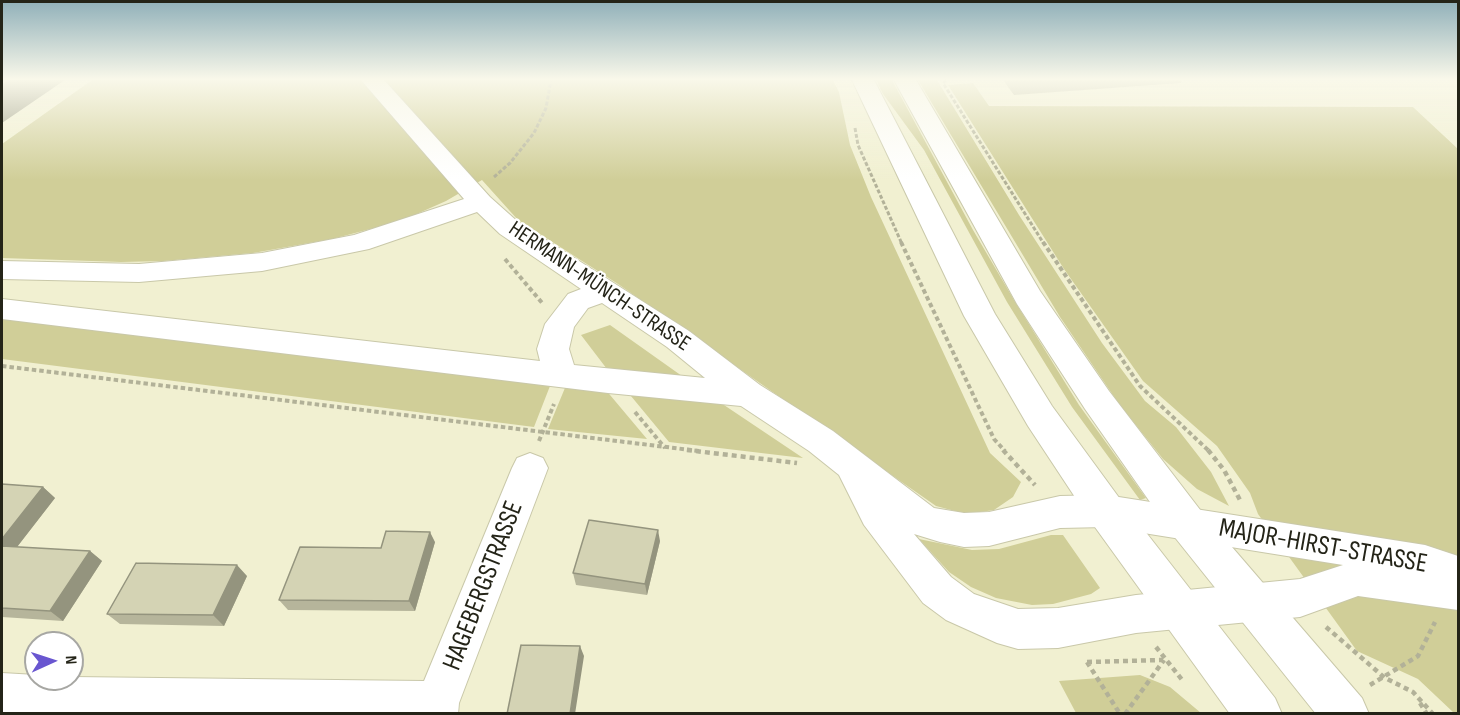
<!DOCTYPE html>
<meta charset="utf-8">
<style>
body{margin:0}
#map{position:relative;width:1460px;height:715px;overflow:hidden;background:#f1f0d1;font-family:"Sofia Sans Condensed",sans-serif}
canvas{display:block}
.frame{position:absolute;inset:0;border:3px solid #242418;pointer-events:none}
.north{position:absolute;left:24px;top:631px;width:60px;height:60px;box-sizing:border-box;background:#fff;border:2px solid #a7a7a3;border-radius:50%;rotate:87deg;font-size:16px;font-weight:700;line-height:24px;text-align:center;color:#242418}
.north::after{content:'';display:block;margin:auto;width:21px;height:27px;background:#6956d0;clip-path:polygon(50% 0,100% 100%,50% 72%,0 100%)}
</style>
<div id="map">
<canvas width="1460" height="715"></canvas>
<div class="frame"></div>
<div class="north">N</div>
</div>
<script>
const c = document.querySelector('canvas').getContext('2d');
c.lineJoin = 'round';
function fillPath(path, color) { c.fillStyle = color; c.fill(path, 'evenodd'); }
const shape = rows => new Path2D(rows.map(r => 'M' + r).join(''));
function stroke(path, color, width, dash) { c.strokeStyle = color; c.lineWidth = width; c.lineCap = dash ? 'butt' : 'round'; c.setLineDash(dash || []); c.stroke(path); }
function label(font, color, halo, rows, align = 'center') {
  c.font = font + ' "Sofia Sans Condensed",sans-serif'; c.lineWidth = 4.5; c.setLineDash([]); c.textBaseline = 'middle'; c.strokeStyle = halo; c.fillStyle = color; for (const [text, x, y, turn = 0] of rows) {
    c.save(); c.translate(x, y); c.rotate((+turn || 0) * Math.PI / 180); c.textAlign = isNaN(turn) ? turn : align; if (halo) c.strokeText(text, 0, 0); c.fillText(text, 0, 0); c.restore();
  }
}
fillPath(shape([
 [92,80,833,80,839,92,850,145,871,197,990,453,1021,482,1013,497,994,510,966,514,936,506,618,284,518,220,482,180,446,201,401,221,332,239,253,253,164,261,121,262,2,258,2,144],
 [876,80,892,80,973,230,1014,300,1079,405,1146,498,1140,500,1072,407,1007,302,924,150,883,94],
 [918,80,937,80,1019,215,1102,343,1145,401,1176,427,1211,472,1229,506,1197,489,1163,459,1119,404,1060,317],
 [973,83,989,106,1413,107,1458,149,1458,713,1454,713,1418,679,1357,651,1258,514,1250,493,1217,446,1143,381,1064,269,948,85],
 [2,318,523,382,550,386,534,427,2,359],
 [610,325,689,381,610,373,581,335],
 [567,383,605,389,647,439,548,429],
 [626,390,721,403,803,458,669,442],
 [1051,535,1063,535,1100,588,1091,594,1053,604,1032,605,996,598,971,587,949,572,919,539,972,550,999,549],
 [1140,675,1170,687,1201,713,1076,713,1059,681]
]), '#d0ce98');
const minor = shape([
 [361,80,384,80,490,197,518,222,689,331,760,385,833,431,934,508,964,513,989,512,1060,496,1106,495,1425,545,1458,556,1458,610,1358,596,1300,617,1136,633,1058,648,1018,649,997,643,946,620,923,603,864,525,839,475,809,451,741,406,608,393,2,319,2,299,540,361,537,349,545,324,568,294,581,289,500,234,477,212,369,249,262,271,139,282,2,279,2,261,139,264,262,253,354,235,464,199,361,80],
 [602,303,667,347,705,378,574,365,569,349,574,327,588,308,602,303],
 [1106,527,1343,565,1300,579,1136,595,1058,608,1018,609,974,594,951,577,914,534,940,542,964,547,989,546,1060,528,1106,527],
 [530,453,543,458,548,468,459,703,458,714,2,714,2,673,36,675,36,679,72,677,424,681,512,468,517,458,530,453]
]);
const major = shape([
 [852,80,874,80,995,314,1052,406,1120,499,1275,698,1282,714,1230,714,1092,523,1028,426,964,316,852,80],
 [894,80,916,80,1040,291,1109,391,1201,511,1362,698,1369,714,1316,714,1173,535,1085,409,1017,304,894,80]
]);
stroke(minor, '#c9c8a9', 2);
stroke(major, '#c9c8a9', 2);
stroke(shape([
 [946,80,943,83,1044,244],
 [855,128,858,145,902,244],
 [494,177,510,163,534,133,546,108,551,80]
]), '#b2b198', 3, [4, 2]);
stroke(shape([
 [901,242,994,439,1005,451],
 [1043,242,1140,386,1209,451],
 [505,259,543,304],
 [2,366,699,451],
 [635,412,665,448],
 [539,441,554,404]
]), '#b2b198', 4, [4.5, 3]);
stroke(shape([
 [687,450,797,463],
 [1003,450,1035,485],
 [1208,450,1224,470,1240,500],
 [1326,627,1385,678,1413,692,1433,714],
 [1156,647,1183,681],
 [1087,662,1163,660],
 [1087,662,1120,714],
 [1370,685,1418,656,1435,622],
 [1420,703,1427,714],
 [1125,714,1164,660]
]), '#b2b198', 4.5, [5, 4]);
fillPath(minor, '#fff');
fillPath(major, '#fff');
fillPath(shape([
 [1003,80,1182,80,1181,83,1014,95],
 [2,484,43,487,55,498,17,547,90,551,102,561,63,621,2,617],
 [660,541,647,595,576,585,573,573],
 [435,542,415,611,288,610,279,600,381,548],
 [247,576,224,626,120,624,107,614]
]), '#b6b59b');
fillPath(shape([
 [10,80,65,80,2,123,2,85],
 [43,487,55,498,10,556,2,550,2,539],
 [658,530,660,541,647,595,645,584],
 [430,532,435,542,415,611,409,601],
 [90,551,102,561,63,621,50,611],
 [237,565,247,576,224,626,213,615],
 [580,646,584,656,575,714,570,714]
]), '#94947e');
const building = shape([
 [2,80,10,80,2,85,2,80],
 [2,484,43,487,2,539,2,484],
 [589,520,658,530,645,584,573,573,589,520],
 [386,531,430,532,409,601,279,600,300,547,381,548,386,531],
 [2,546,90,551,50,611,2,608,2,546],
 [136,563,237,565,213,615,107,614,136,563],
 [521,645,580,646,570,714,507,714,521,645]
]);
fillPath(building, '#d4d3b4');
stroke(building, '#94947e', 1.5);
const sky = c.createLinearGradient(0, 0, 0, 180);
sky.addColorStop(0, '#90b0b9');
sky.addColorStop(0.44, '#f9f8ea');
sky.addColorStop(1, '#f9f8ea00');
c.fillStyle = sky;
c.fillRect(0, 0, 1460, 180);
label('22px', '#242418', '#fff', [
 ["HERMANN-MÜNCH-STRASSE",599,287,34]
]);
label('27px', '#242418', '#fff', [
 ["MAJOR-HIRST-STRASSE",1323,547,10],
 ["HAGEBERGSTRASSE",484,586,-69]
]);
</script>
